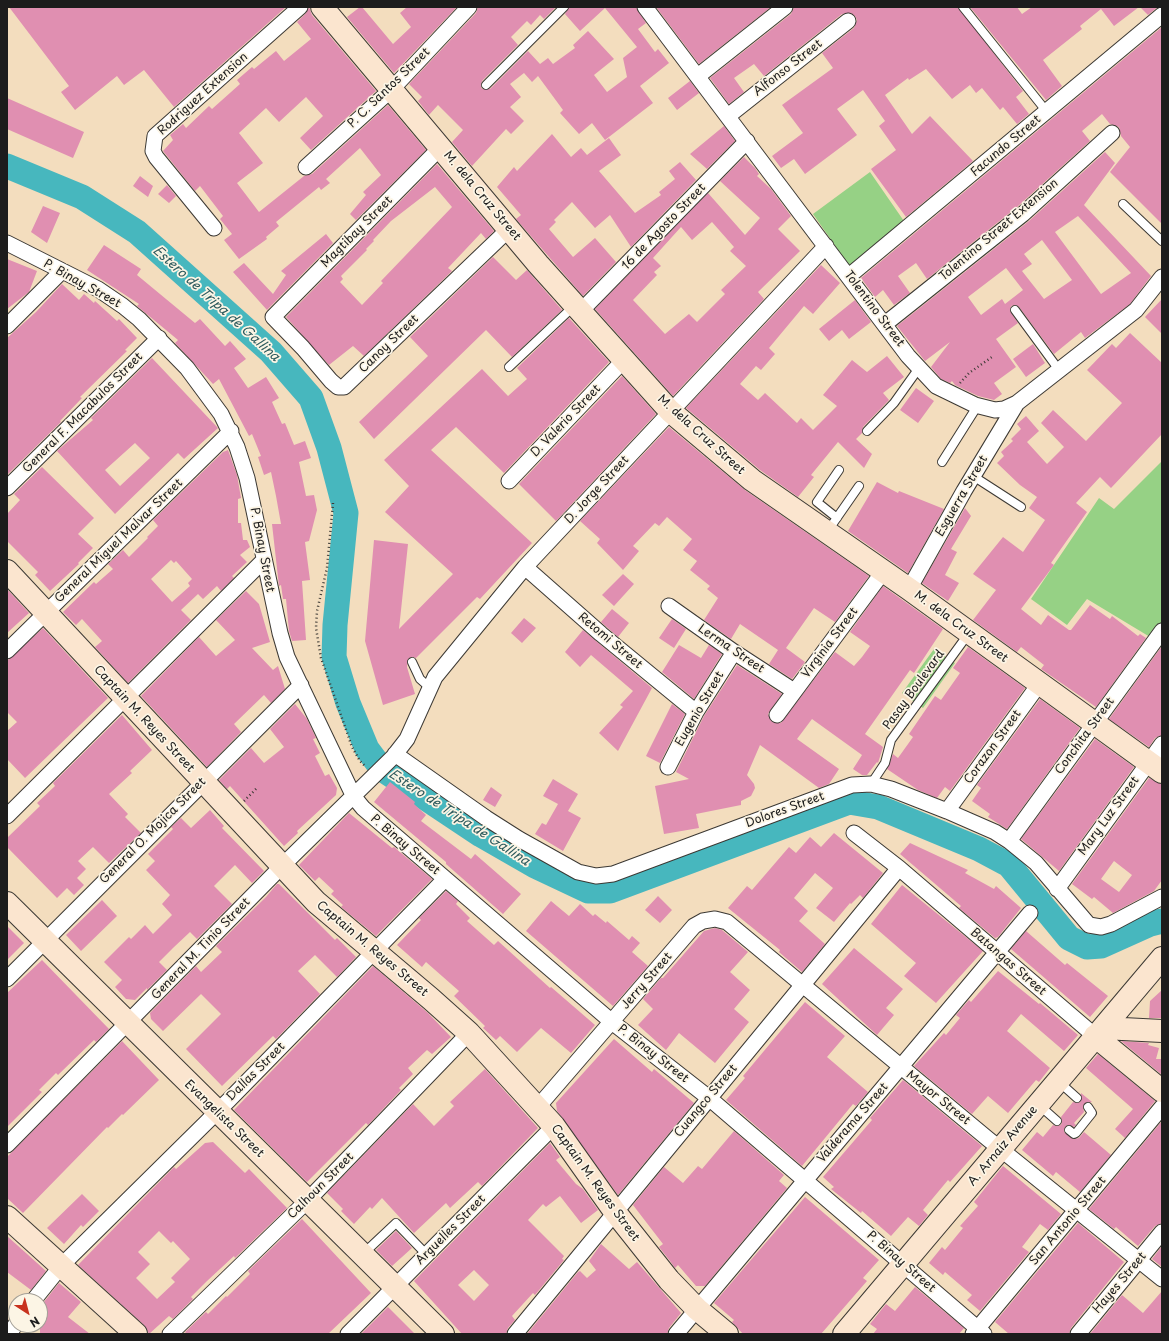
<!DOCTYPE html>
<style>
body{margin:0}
#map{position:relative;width:1169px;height:1341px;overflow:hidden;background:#f3ddbe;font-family:"Playpen Sans",sans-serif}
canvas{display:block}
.frame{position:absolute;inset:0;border:8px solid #1c1c1c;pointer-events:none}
.north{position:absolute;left:8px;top:1293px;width:40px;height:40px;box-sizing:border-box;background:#fcf5e5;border:1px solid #a29e95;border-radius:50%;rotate:144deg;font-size:11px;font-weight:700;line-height:16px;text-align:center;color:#1c1c1c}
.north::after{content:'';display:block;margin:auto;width:14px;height:18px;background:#c8321e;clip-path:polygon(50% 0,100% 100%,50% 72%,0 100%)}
</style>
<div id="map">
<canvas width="1169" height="1341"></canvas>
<div class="frame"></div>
<div class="north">N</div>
</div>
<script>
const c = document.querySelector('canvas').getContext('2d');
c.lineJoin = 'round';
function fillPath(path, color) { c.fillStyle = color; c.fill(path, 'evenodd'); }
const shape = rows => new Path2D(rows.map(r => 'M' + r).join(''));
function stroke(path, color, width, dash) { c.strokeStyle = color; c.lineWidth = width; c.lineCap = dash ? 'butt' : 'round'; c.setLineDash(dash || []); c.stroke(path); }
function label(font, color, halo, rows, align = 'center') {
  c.font = font + ' "Playpen Sans",sans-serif'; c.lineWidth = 3.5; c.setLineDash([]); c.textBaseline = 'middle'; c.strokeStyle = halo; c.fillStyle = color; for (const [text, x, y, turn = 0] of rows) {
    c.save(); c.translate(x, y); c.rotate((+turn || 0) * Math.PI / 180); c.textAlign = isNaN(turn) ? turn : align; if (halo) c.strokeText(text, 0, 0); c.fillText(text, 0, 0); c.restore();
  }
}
fillPath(shape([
 [870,172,906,224,850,267,813,214],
 [1162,461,1162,630,1155,640,1087,599,1067,625,1031,599,1099,498,1114,509],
 [934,649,955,663,923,708,902,693]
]), '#96d185');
stroke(shape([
 [7,166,82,197,137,232,271,352,311,398,329,448,346,513,335,625,334,657,348,703,367,749,382,769,481,835,535,866,588,891,610,891,849,802,878,807,979,849,1009,865,1069,938,1087,947,1101,946,1150,924,1162,921]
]), '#47b7be', 25);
fillPath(shape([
 [9,7,286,7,174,107,144,70,124,85,117,76,75,110,61,92,69,86],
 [309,7,312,15,376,91,311,150,300,138,323,116,306,97,279,122,266,108,239,133,263,163,237,183,259,212,304,176,312,174,388,105,426,150,356,220,350,214,366,195,363,192,381,175,360,148,326,179,330,183,321,190,319,187,276,222,279,226,266,237,267,239,239,259,224,240,232,234,220,219,223,216,200,186,195,191,163,151,173,140,170,135,183,124,186,128,209,106,212,109,240,84,237,80,252,67,254,69,276,51,284,61,311,39,297,22,306,13],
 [360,7,362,7,393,44,411,27,400,13,407,7,457,7,394,73,347,17],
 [478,7,556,7,544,19,540,15,531,25,527,21,511,37,518,45,482,81,481,86,482,89,490,89,528,51,540,64,548,58,553,64,575,48,573,45,588,31,614,59,594,75,607,92,627,77,623,58,637,47,605,8,580,31,565,14,569,7,636,7,646,23,638,29,655,52,658,49,669,63,640,86,653,103,605,140,592,123,579,134,560,113,563,110,538,76,532,82,524,73,510,84,521,97,510,107,524,121,511,134,506,129,472,166,452,142,463,130,438,105,429,115,418,101,422,97,409,84,476,13],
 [656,7,771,7,699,64],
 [794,7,958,7,1023,91,1016,97,1029,114,1017,124,1003,107,1000,110,982,88,976,93,970,85,952,99,926,69,909,80,908,78,885,95,912,134,930,116,973,161,906,217,871,169,896,150,879,126,885,121,863,90,837,109,857,135,805,174,794,159,781,168,772,156,803,133,782,105,833,68,822,53,854,28,857,20,855,16,851,13,842,14,764,76,754,64,734,78,744,92,729,104,710,78,791,14],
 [970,7,1017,7,1022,14,1032,7,1139,7,1114,26,1101,9,1080,26,1082,29,1043,60,1062,86,1046,100],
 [1140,7,1158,7,1148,15],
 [1162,27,1162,224,1110,172,1130,147,1121,136,1119,127,1110,124,1102,114,1082,131,1090,141,1017,207,927,279,916,263,898,276,910,293,894,305,883,290,875,297,861,278],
 [690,81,699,93,677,110,668,98],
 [7,98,84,132,73,158,7,129],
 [724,126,735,141,707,169,690,154],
 [552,134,571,157,581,148,587,155,609,138,621,155,599,171,635,213,661,195,659,192,675,179,669,171,680,162,696,180,631,247,610,215,595,228,572,202,554,220,556,222,549,229,573,257,595,238,616,262,583,296,516,219,521,215,497,187,514,167,517,171],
 [1105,152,1115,163,1084,205,1151,276,1130,304,1085,338,1081,332,1054,354,1019,307,1015,305,1011,306,1010,311,1018,323,996,339,1016,367,994,383,1002,394,994,400,978,396,955,385,952,381,950,383,941,379,931,367,950,342,925,361,897,326,1029,221],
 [1078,216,1131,273,1101,294,1055,232],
 [1042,240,1072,280,1044,299,1022,271,1032,264,1024,254],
 [1006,268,1023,290,1005,304,1002,299,981,315,968,297],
 [744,157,755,168,759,174,757,176,771,189,791,216,778,229,800,251,758,292,764,299,673,396,595,309,708,193,745,235,760,218,720,181],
 [712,222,734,247,730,251,746,266,721,290,725,294,697,322,689,314,665,334,633,300,657,275,654,272,661,266,653,258,681,227,692,240],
 [437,164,494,231,486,239,481,233,448,268,452,271,364,356,353,346,329,365,286,317],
 [435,187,452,207,381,281,383,283,362,305,340,282,343,279,341,276,367,250,366,249,374,241,373,240,391,221],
 [140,176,153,186,148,197,133,186],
 [167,185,176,196,169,203,158,194],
 [43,206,60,213,47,243,31,232],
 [326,234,333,243,267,310,233,272,244,263,273,294,286,275,281,271],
 [104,245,141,269,137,275,195,323,200,319,225,346,230,341,246,359,234,368,248,388,266,377,279,398,272,402,282,424,285,423,294,445,305,441,311,458,299,462,306,496,314,495,317,510,309,541,305,542,310,580,302,581,306,640,292,641,289,631,286,599,283,599,281,585,279,586,272,524,281,524,276,496,271,472,264,475,258,457,261,456,252,434,249,436,219,379,213,384,175,343,178,340,137,306,139,304,87,270],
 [493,257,516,280,527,270,562,310,512,357,486,330,374,439,359,422,428,356,410,337],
 [7,259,37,271,29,292,7,309],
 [821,265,840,283,813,314,804,306,769,348,775,354,761,370,756,366,740,384,758,400,765,393,797,423,801,418,813,430,837,406,823,395,852,360,867,372,887,356,904,377,883,393,889,400,863,427,862,433,856,439,872,454,864,468,838,442,811,475,814,477,798,497,760,470,686,408],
 [62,284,79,300,84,294,94,303,95,301,117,321,119,319,137,338,125,350,127,351,80,397,82,398,60,421,61,422,7,475,7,338,36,312],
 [1162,299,1162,334,1145,317],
 [855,300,871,322,849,339,842,330,829,341,819,329],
 [569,318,609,362,504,473,456,427,431,450,532,543,480,599,477,597,416,658,412,657,408,659,407,667,415,694,383,705,365,641,374,540,408,544,399,629,453,574,385,512,409,486,384,460,482,369,508,396,527,379,517,368],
 [1130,333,1162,363,1162,434,1111,488,1100,477,1076,503,1087,512,1051,563,1054,565,1021,609,1041,625,1048,615,1069,630,1071,630,1090,605,1110,619,1112,616,1138,636,1140,634,1146,638,1096,707,1041,669,1044,665,1021,647,1017,652,973,620,996,590,973,574,1003,537,1023,552,1045,520,1029,508,1037,497,1020,485,997,463,1004,456,1001,452,1013,441,1011,439,1021,429,1017,424,1026,416,1039,431,1027,442,1047,464,1064,447,1041,423,1053,410,1086,441,1122,403,1087,370,1112,344,1116,348],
 [1033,344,1045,363,1026,377,1013,359],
 [152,358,218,428,184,459,178,453,115,514,57,451,93,420,91,418],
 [135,443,150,458,120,486,105,470],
 [622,376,656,414,556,521,519,484],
 [916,388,934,401,918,423,900,410],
 [669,427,745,490,869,576,835,622,814,608,786,648,805,662,792,679,769,664,778,650,740,624,731,639,704,620,718,598,707,589,710,586,690,570,697,561,683,550,692,539,667,517,659,526,655,523,633,546,639,551,623,570,597,543,600,539,580,521],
 [228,450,237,475,241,498,238,499,238,523,241,523,243,540,247,540,250,547,240,555,247,562,232,576,234,578,221,591,217,586,203,599,198,594,181,610,191,620,128,683,95,647,102,641,82,619,76,625,63,612,94,582,96,584,113,569,108,564,123,550,129,557,148,538,147,537,158,526,153,520,223,452],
 [171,560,174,563,176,561,192,579,188,583,190,586,172,602,151,579],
 [42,467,94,518,78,534,93,548,78,563,79,564,50,591,35,575,38,572,7,541,7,514,20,500,14,494],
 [877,482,898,493,899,491,944,509,908,573,848,531],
 [965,508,971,516,951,549,957,552,945,575,959,583,948,601,922,583],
 [623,574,634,584,614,606,602,595],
 [883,586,943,629,914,673,910,670,865,734,883,747,878,763,877,762,867,775,862,775,853,769,862,755,812,719,797,739,839,769,829,784,819,788,760,745,747,775,754,784,755,788,751,796,741,801,741,805,696,814,699,828,664,834,655,786,689,779,676,772,704,716,737,665,782,694,768,714,772,722,781,723,835,652,854,666,862,657,870,646,850,632],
 [7,589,29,613,7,633],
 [246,591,259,604,270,642,252,648,273,670,278,666,285,689,271,703,264,695,234,724,241,732,207,767,141,696,199,637,216,656,235,640,216,620],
 [612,609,629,623,618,637,601,622],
 [524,618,536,628,522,643,511,633],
 [672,619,686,629,674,648,659,638],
 [43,628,108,698,25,778,7,759,7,731,17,722,7,712,7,661],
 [583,630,652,688,618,751,599,733,623,707,620,705,633,691,591,655,580,667,565,652],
 [679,645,701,658,709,645,722,654,694,699,662,672],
 [1162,646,1162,735,1155,738,1149,747,1109,719],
 [968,647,1025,688,950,791,945,787,937,798,918,790,887,769,893,754,898,758,913,737,909,734,935,696,941,700,960,673,953,668],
 [1040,699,1080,728,1007,829,988,817,990,814,972,801,981,788,977,785],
 [295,704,307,719,316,738,313,739,320,753,315,756,325,776,329,774,337,788,336,795,297,831,298,833,284,846,230,786,227,789,219,780,251,748,264,763,284,747,270,729],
 [672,704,685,714,660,763,646,756],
 [122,715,152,750,130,771,132,773,109,794,128,814,125,817,141,833,109,863,93,847,78,861,86,869,77,878,84,885,74,895,67,888,57,898,7,847,7,838,40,806,37,803,55,786,53,783],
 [1095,739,1134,767,1059,871,1021,839],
 [1149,778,1162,784,1162,880,1154,891,1113,913,1094,897,1092,899,1072,884],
 [1114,861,1132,875,1119,892,1101,879],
 [553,779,578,794,568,811,581,818,563,851,535,834,542,823,546,825,558,804,543,796],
 [390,782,415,802,414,804,426,815,421,821,471,859,475,854,521,894,503,914,446,864,446,862,374,802],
 [491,787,502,795,495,807,483,800],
 [210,810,224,826,222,828,264,871,252,883,235,865,214,886,232,904,197,939,190,932,173,948,159,962,167,970,147,990,147,988,135,1000,126,999,115,987,122,980,104,962,129,937,131,939,145,925,153,934,172,915,162,904,170,895,146,870,155,861,148,854,173,829,171,827,181,818,191,828],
 [349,813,392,848,394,847,432,879,376,936,341,907,343,905,331,894,334,891,319,877,315,881,299,865],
 [834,833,883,873,863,898,860,895,851,904,850,903,834,922,816,908,833,888,815,873,794,898,808,911,799,921,825,944,802,972,779,952,780,950,728,908,747,886,752,890,789,847,796,853,810,837,821,847],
 [910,843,968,870,965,873,994,889,996,886,1021,908,998,937,995,938,959,908,961,906,900,854],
 [277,884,279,884,335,940,337,938,356,957,337,977,315,955,298,971,320,994,276,1039,273,1036,222,1086,186,1049,221,1014,201,994,163,1031,151,1019,150,1013,196,966,201,972,222,952,216,946,266,897],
 [902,885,983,951,936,1003,904,976,916,963,871,924],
 [446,891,458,901,456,904,470,918,467,921,494,945,498,941,550,988,551,987,595,1025,571,1053,541,1028,517,1052,500,1036,496,1040,483,1028,485,1026,454,996,459,991,426,962,422,967,397,945,421,920,419,918],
 [658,896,672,910,660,923,645,910],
 [102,900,117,916,81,951,66,935],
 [551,901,569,916,580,904,593,916,595,914,606,923,607,921,629,940,632,936,640,943,632,952,648,966,613,1006,526,931],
 [7,926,24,943,7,960],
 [715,928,722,930,748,952,730,972,750,990,734,1009,749,1022,715,1063,679,1033,666,1050,638,1025,653,1009,643,999,661,978,663,978,704,931],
 [1026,931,1065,965,1067,963,1108,996,1090,1017,1011,949],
 [854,948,903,989,886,1008,894,1015,877,1035,822,984],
 [42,960,109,1029,96,1042,94,1040,58,1075,56,1073,39,1090,42,1092,7,1127,7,993],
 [373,966,428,1013,451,1037,432,1054,427,1050,408,1068,413,1074,399,1088,401,1090,368,1125,366,1123,307,1182,234,1110],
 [998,971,1039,1004,1040,1003,1078,1035,1064,1051,1021,1014,1007,1031,1050,1068,1039,1082,1036,1080,1008,1113,988,1096,972,1114,914,1066,944,1033,946,1035,960,1018,956,1015,969,1000,971,1002],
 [1162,990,1162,1018,1149,1018,1150,1001],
 [805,1002,845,1036,827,1057,868,1092,856,1106,853,1104,802,1166,726,1100,745,1078,743,1076],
 [614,1039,652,1072,654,1069,694,1103,618,1195,557,1111,556,1103],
 [122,1041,159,1080,123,1115,122,1114,108,1128,107,1127,23,1213,7,1198,7,1157],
 [1121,1041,1149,1043,1148,1045,1159,1048,1156,1059,1162,1059,1162,1075],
 [1098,1054,1155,1101,1125,1138,1115,1129,1133,1109,1086,1068],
 [485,1069,538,1128,482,1186,478,1182,450,1208,446,1203,414,1233,382,1198,372,1209,370,1207,354,1224,341,1211,343,1209,327,1193,413,1104,434,1126,454,1106,450,1102],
 [903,1080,982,1146,950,1182,948,1180,923,1210,928,1215,919,1226,908,1217,891,1236,862,1211,861,1213,831,1189,834,1187,823,1177,872,1120,870,1118],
 [1081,1093,1092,1102,1085,1103,1083,1107,1084,1112,1074,1123,1076,1125,1074,1127,1067,1125,1064,1129,1064,1132,1074,1139,1079,1138,1084,1132,1111,1155,1080,1192,1056,1172,1053,1176,1022,1150,1037,1132,1043,1137,1053,1125,1056,1126,1061,1125,1062,1122,1061,1117,1073,1102,1078,1103,1081,1101],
 [1162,1121,1162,1223,1155,1226,1138,1246,1116,1227,1114,1229,1089,1209],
 [734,1131,784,1175,779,1181,787,1188,705,1286,696,1286,678,1265,675,1268,670,1261,659,1247,663,1244,633,1205,664,1167,683,1183,698,1166,702,1169],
 [213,1142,245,1173,249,1169,287,1208,235,1258,234,1256,207,1281,191,1297,193,1299,173,1319,169,1316,149,1334,144,1325,78,1265,174,1167,176,1169,205,1143],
 [159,1231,171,1243,173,1241,190,1259,171,1278,175,1282,157,1299,136,1278,150,1264,138,1252],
 [550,1143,560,1157,556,1160,576,1184,583,1189,598,1210,581,1223,560,1196,546,1207,543,1204,528,1220,564,1256,562,1259,564,1260,535,1295,533,1293,512,1316,515,1320,508,1328,506,1334,462,1334,414,1281],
 [474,1270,489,1285,474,1301,458,1285],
 [1003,1166,1061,1214,1048,1230,1040,1224,1022,1247,1029,1252,980,1311,967,1300,972,1295,945,1272,943,1275,929,1263,942,1247,945,1250,963,1228,960,1226,978,1206,974,1202],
 [82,1194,99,1211,83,1227,81,1225,64,1244,47,1228],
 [805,1197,879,1260,863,1278,867,1281,821,1334,743,1334,732,1322,734,1320,714,1303],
 [302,1219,371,1293,328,1334,187,1334,185,1332,206,1312,208,1314,226,1296,227,1297,250,1274,248,1271],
 [1078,1223,1124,1262,1071,1328,1069,1334,1009,1334,995,1322],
 [396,1231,412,1248,392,1266,376,1250],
 [7,1236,46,1271,31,1290,7,1272],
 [601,1244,629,1269,637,1262,681,1313,669,1328,667,1334,527,1334,578,1272,580,1271,587,1278,596,1270,589,1261],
 [1162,1246,1162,1267,1152,1259],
 [59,1283,81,1302,68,1317,90,1334,40,1334,40,1307],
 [915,1287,964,1328,959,1334,873,1334,877,1329,870,1324,886,1304,895,1311],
 [1162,1291,1162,1334,1090,1334,1122,1295,1143,1313],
 [388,1307,415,1334,361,1334]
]), '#e08fb1');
const lane = shape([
 [963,7,1047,112],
 [486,85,564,7],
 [1123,204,1162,241],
 [1015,310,1059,370],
 [509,367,574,306],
 [867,431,894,403,919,368],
 [942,462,978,405],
 [973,476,1021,507],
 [837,518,817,502,839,470],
 [827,532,859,486],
 [412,662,420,679,429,687],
 [871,784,885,763,891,740,969,633],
 [1058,1081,1077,1098],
 [1039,1105,1057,1121],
 [1069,1130,1074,1134,1076,1133,1092,1113,1088,1107],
 [363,1254,396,1223,426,1254]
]);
const street = shape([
 [645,7,908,356,936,386,975,405,995,410,1004,409,1017,403,1136,310,1162,277],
 [698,76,785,7],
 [728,116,848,21],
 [441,147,273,317,303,348,331,381,338,387,344,387,509,229],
 [306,167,392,89,469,7],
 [214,228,156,157,153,151,155,136,300,7],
 [7,243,98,289,123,306,139,319,187,368,221,414,237,447,247,478,280,633,287,657,354,797,363,808,612,1022,709,1098,984,1334],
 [849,276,1162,15],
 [580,312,747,141],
 [885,324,1023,214,1112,133],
 [7,326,62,271],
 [509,481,624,360],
 [7,488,159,338],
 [525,567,601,634,696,712],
 [909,589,964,491,1017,403],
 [669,606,734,652,794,691],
 [7,651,231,431],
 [777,715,883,572],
 [395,754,486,818,519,839,578,872,596,876,613,874,852,785,871,784,891,789,947,811,995,832,1009,841,1036,863,1089,925,1101,927,1111,924,1162,897],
 [668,767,696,712,734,652],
 [947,811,1040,683],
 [7,816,264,560],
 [854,833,899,868,1095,1036],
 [1009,841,1162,631],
 [1057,889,1162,744],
 [7,979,301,685],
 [537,1108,694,926,703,921,715,919,727,922,988,1139,1162,1279],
 [7,1145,282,866,393,757,407,739,435,677,525,567,826,246],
 [33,1301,62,1265,229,1100,445,879],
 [9,1334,16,1324],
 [170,1334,308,1200,469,1033],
 [348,1334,554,1126],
 [515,1334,899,868],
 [676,1334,1030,913],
 [973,1334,1162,1107],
 [1078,1334,1162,1232]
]);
const secondary = shape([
 [322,7,538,264,670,411,752,480,909,589,1162,772],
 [7,571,316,902,431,999,469,1033,554,1126,615,1212,669,1280,697,1309,727,1334],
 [7,903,443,1334],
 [1103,1028,1162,1031],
 [1095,1036,1162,1091],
 [7,1217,136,1334],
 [844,1334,1162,958]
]);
stroke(lane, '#3c3934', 10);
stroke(street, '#3c3934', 17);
stroke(secondary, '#3c3934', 24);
stroke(shape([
 [960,383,969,373,992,357],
 [333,503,327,568,317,611,316,628,321,658,352,747,360,761,365,766],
 [244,801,258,787]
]), '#3c3934', 2.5, [1, 3]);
stroke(lane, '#fff', 8);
stroke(street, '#fff', 15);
stroke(secondary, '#fbe5cf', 22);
label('12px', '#1c1c1c', '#fcf5e5', [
 ["Alfonso Street",788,68,-38],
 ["P. C. Santos Street",389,88,-44],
 ["Rodriguez Extension",203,94,-42],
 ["Facundo Street",1006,146,-40],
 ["M. dela Cruz Street",482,196,50],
 ["16 de Agosto Street",664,227,-46],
 ["Tolentino Street Extension",999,230,-40],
 ["Magtibay Street",357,232,-45],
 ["P. Binay Street",82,284,29],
 ["Tolentino Street",874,309,53],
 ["Canoy Street",389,344,-44],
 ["General F. Macabulos Street",83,413,-45],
 ["D. Valerio Street",566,421,-46],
 ["M. dela Cruz Street",701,435,42],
 ["D. Jorge Street",597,490,-47],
 ["Esguerra Street",962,496,-60],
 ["General Miguel Malvar Street",119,541,-44],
 ["P. Binay Street",262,550,79],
 ["M. dela Cruz Street",961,627,36],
 ["Retomi Street",610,641,40],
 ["Virginia Street",830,643,-53],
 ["Lerma Street",731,649,34],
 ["Pasay Boulevard",914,690,-54],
 ["Eugenio Street",700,709,-60],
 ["Captain M. Reyes Street",144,719,47],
 ["Conchita Street",1085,736,-54],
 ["Corazon Street",993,747,-54],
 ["Dolores Street",785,810,-20],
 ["Mary Luz Street",1109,816,-54],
 ["General O. Mojica Street",153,831,-45],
 ["P. Binay Street",405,845,40],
 ["General M. Tinio Street",201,949,-46],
 ["Captain M. Reyes Street",372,949,40],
 ["Batangas Street",1008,962,41],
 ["Jerry Street",647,981,-49],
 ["P. Binay Street",653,1054,38],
 ["Dallas Street",256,1072,-45],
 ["Mayor Street",938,1098,39],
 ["Cuangco Street",706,1101,-50],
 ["Evangelista Street",224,1119,44],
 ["Valderama Street",853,1123,-49],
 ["A. Arnaiz Avenue",1003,1146,-50],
 ["Captain M. Reyes Street",595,1183,54],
 ["Calhoun Street",321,1186,-45],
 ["San Antonio Street",1068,1221,-50],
 ["Arguelles Street",451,1230,-45],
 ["P. Binay Street",901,1262,41],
 ["Hayes Street",1120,1283,-50]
]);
label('italic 13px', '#2d5a5d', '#fcf5e5', [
 ["Estero de Tripa de Gallina",216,304,42],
 ["Estero de Tripa de Gallina",459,818,33]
]);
</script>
